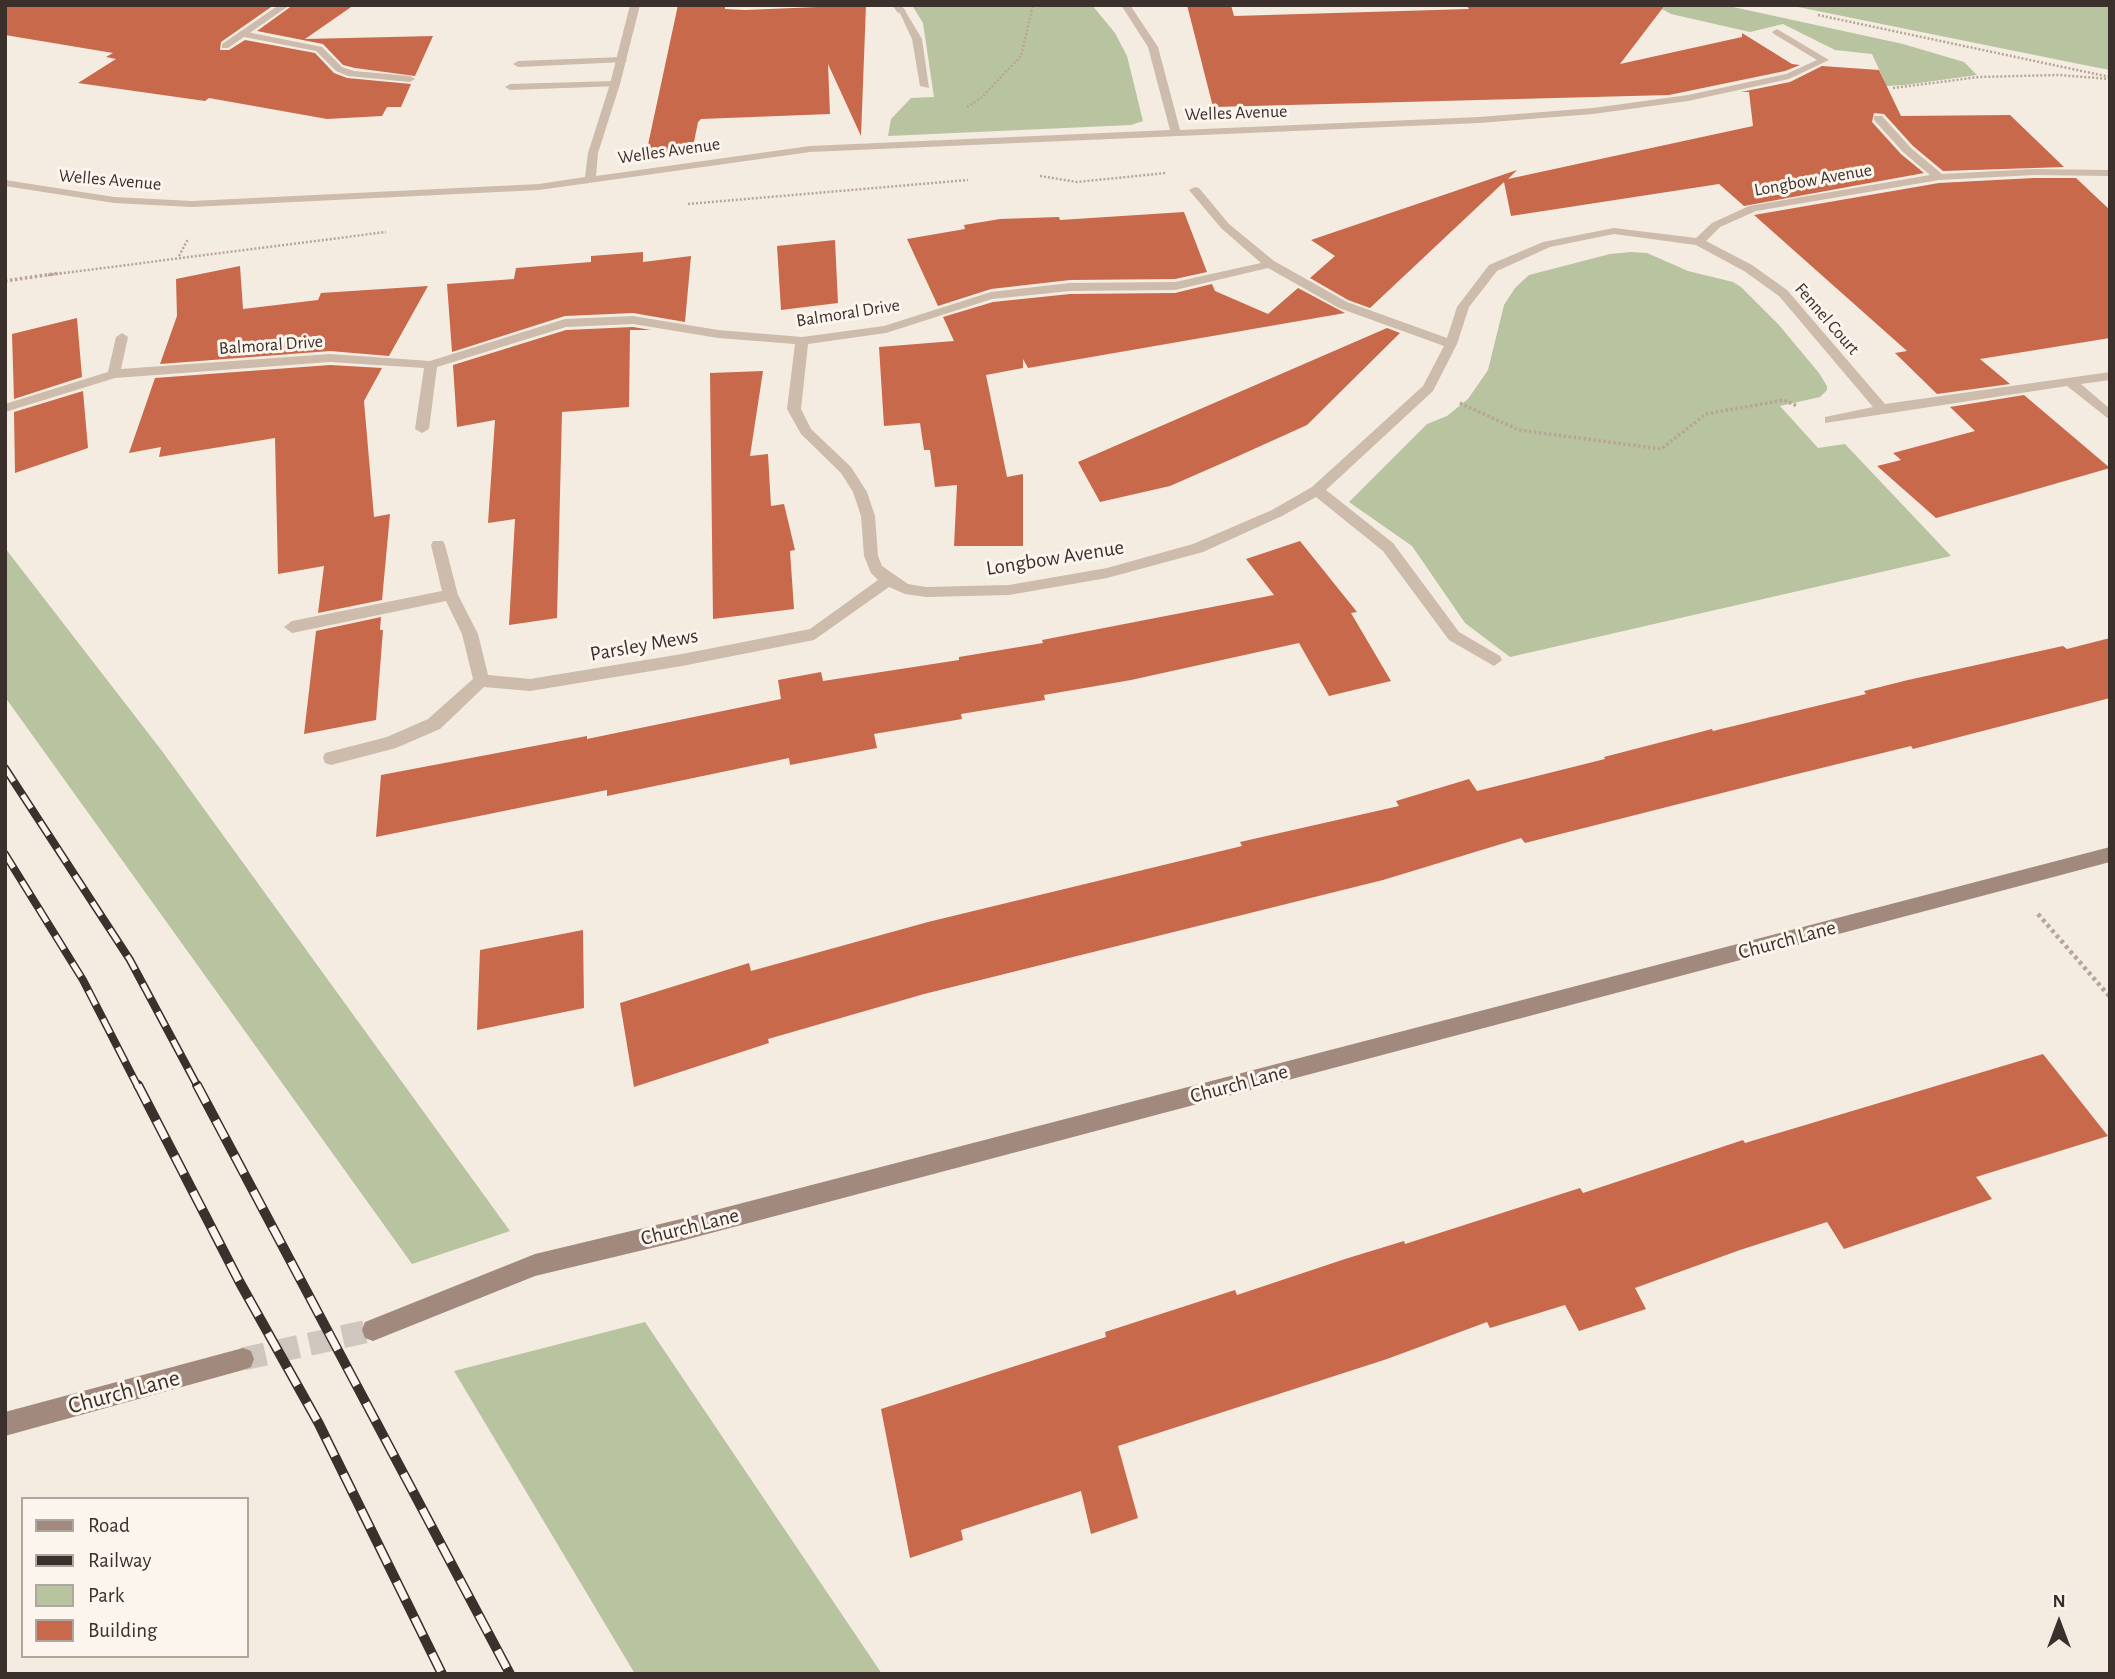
<!DOCTYPE html>
<style>
body{margin:0}
#map{position:relative;width:2115px;height:1679px;overflow:hidden;background:#f4ebe1;font-family:"Alegreya Sans",sans-serif}
canvas{display:block}
.frame{position:absolute;inset:0;border:7px solid #3b302b;pointer-events:none}
.legend{position:absolute;left:21px;top:1497px;width:228px;height:161px;box-sizing:border-box;background:#fbf5ee;border:2px solid #aea6a0;margin:0;padding:9px 12px;list-style:none;font-size:21px;color:#3b302b}
.legend li{display:flex;align-items:center;gap:14px;height:35px}
.legend b{width:35px;border:2px solid #aea6a0}
.north{position:absolute;left:2024px;top:1588px;width:70px;height:70px;-webkit-text-stroke:5px #fbf5ee;paint-order:stroke;rotate:0deg;font-size:19px;font-weight:700;line-height:28px;text-align:center;color:#3b302b}
.north::after{content:'';display:block;margin:auto;width:24px;height:32px;background:#3b302b;clip-path:polygon(50% 0,100% 100%,50% 72%,0 100%)}
</style>
<div id="map">
<canvas width="2115" height="1679"></canvas>
<div class="frame"></div>
<ul class="legend">
<li><b style="height:9px;background:#a18a7d"></b>Road</li>
<li><b style="height:9px;background:#3b302b"></b>Railway</li>
<li><b style="height:19px;background:#b8c4a0"></b>Park</li>
<li><b style="height:19px;background:#c8694b"></b>Building</li>
</ul>
<div class="north">N</div>
</div>
<script>
const c = document.querySelector('canvas').getContext('2d');
c.lineJoin = 'round';
function fillPath(path, color) { c.fillStyle = color; c.fill(path, 'evenodd'); }
const shape = rows => new Path2D(rows.map(r => 'M' + r).join(''));
function stroke(path, color, width, dash) { c.strokeStyle = color; c.lineWidth = width; c.lineCap = dash ? 'butt' : 'round'; c.setLineDash(dash || []); c.stroke(path); }
function label(font, color, halo, rows, align = 'center') {
  c.font = font + ' "Alegreya Sans",sans-serif'; c.lineWidth = 6; c.setLineDash([]); c.textBaseline = 'middle'; c.strokeStyle = halo; c.fillStyle = color; for (const [text, x, y, turn = 0] of rows) {
    c.save(); c.translate(x, y); c.rotate((+turn || 0) * Math.PI / 180); c.textAlign = isNaN(turn) ? turn : align; if (halo) c.strokeText(text, 0, 0); c.fillText(text, 0, 0); c.restore();
  }
}
fillPath(shape([
 [912,5,1092,5,1115,33,1127,56,1143,121,1131,125,888,136,891,119,911,98,934,97,923,23],
 [1655,5,1724,5,1903,44,1964,62,1977,75,1905,85,1828,89,1884,80,1872,54,1835,50,1783,24,1750,32,1671,14],
 [1788,5,2110,5,2110,70,2089,66],
 [1631,252,1647,253,1688,271,1733,282,1741,287,1779,325,1819,373,1827,386,1827,390,1820,397,1780,406,1818,448,1845,444,1951,556,1510,657,1465,623,1412,546,1349,502,1427,424,1447,416,1468,399,1488,370,1504,305,1515,288,1529,275,1610,254],
 [5,548,162,751,510,1231,412,1264,5,697],
 [645,1322,882,1674,635,1674,454,1371]
]), '#b8c4a0');
fillPath(shape([
 [5,5,274,5,221,42,220,50,229,50,245,40,315,53,334,73,347,78,411,84,401,107,387,107,382,116,327,119,209,98,205,101,78,83,116,59,106,57,113,53,5,35],
 [293,5,354,5,305,39,433,36,415,76,355,68,343,65,323,44,257,31],
 [678,5,725,5,725,9,745,10,866,5,861,136,828,64,830,114,701,119,698,122,692,152,646,154],
 [1187,5,1231,5,1234,16,1469,9,1466,5,1665,5,1620,64,1742,37,1742,33,1792,64,1800,65,1785,71,1669,95,1213,107],
 [1822,66,1879,70,1901,116,2010,115,2064,167,1943,171,1913,146,1884,114,1874,113,1872,122,1901,154,1924,173,1744,206,1719,184,1511,216,1504,182,1370,308,1348,300,1310,278,1335,256,1311,240,1517,170,1508,179,1753,126,1749,92,1741,92,1790,82],
 [2034,178,2076,178,2110,210,2110,338,1980,359,2010,384,1937,394,1895,353,1907,351,1754,215,1939,183],
 [1184,212,1207,272,1175,279,1070,280,991,289,938,306,907,239,965,229,964,225,1000,219,1059,217,1060,220],
 [835,240,838,303,781,310,777,246],
 [643,252,643,262,691,256,685,322,633,313,565,316,452,352,447,284,514,279,516,268,591,262,591,256],
 [240,266,243,309,318,300,321,293,428,286,389,356,330,351,160,364,177,316,176,279],
 [1212,284,1215,291,1268,314,1298,288,1345,313,1028,368,1023,359,1023,368,986,375,1007,477,1023,474,1023,546,954,546,957,485,935,487,930,450,924,450,920,423,884,426,879,347,954,341,943,317,993,302,1070,294,1175,293],
 [77,318,82,377,14,399,12,334],
 [633,327,651,330,630,330,629,407,562,412,557,618,509,625,515,519,488,523,495,420,457,427,453,365,566,330],
 [1387,328,1400,333,1307,425,1234,458,1170,486,1100,502,1078,462],
 [330,365,382,368,364,401,374,517,390,514,382,600,318,613,324,566,278,574,275,438,159,457,161,447,129,453,155,378],
 [763,371,750,456,768,454,771,506,784,504,795,550,790,551,794,609,713,619,710,373],
 [83,391,88,448,15,473,14,412],
 [2024,395,2110,468,1936,518,1877,466,1901,460,1893,453,1975,431,1950,407],
 [1300,541,1357,612,1351,613,1391,681,1329,696,1299,643,1131,680,1044,695,1045,700,961,714,962,719,874,734,877,748,790,765,789,758,607,796,607,790,376,837,381,775,587,736,587,739,781,699,778,680,821,672,823,681,959,660,959,657,1043,643,1042,640,1274,595,1246,559],
 [381,617,380,630,383,630,376,720,304,734,316,631],
 [2110,638,2110,698,1913,749,1911,746,1789,776,1525,843,1521,838,1383,880,924,994,768,1039,769,1043,634,1087,620,1003,749,963,751,971,928,922,1242,846,1240,842,1399,806,1396,801,1469,779,1477,791,1605,759,1604,757,1712,729,1713,731,1866,694,1864,691,1908,680,2063,646,2067,649],
 [583,930,584,1008,477,1030,480,950],
 [2043,1054,2108,1136,1976,1177,1992,1199,1844,1249,1827,1222,1740,1250,1635,1288,1646,1309,1579,1331,1565,1305,1490,1328,1487,1322,1387,1359,1118,1446,1138,1518,1091,1534,1081,1491,961,1530,963,1540,910,1558,881,1409,1106,1337,1105,1332,1235,1290,1237,1295,1345,1259,1404,1241,1405,1244,1580,1188,1583,1193,1743,1140,1745,1143]
]), '#c8694b');
stroke(shape([
 [243,1359,373,1330]
]), '#cfc6bd', 23, [23, 11]);
stroke(shape([
 [1818,15,2110,77],
 [1893,88,1979,77,2059,75,2110,79],
 [967,107,981,98,1021,56,1033,5],
 [1040,176,1077,182,1166,173],
 [688,204,968,180],
 [179,256,188,239],
 [48,275,386,232]
]), '#b9a596', 2.5, [2, 2]);
stroke(shape([
 [5,281,60,273],
 [1460,403,1519,430,1661,449,1706,414,1784,400,1797,406]
]), '#b9a596', 3.5, [2.5, 2.5]);
stroke(shape([
 [2038,914,2110,997]
]), '#b9a596', 4.5, [3.5, 3.5]);
fillPath(shape([
 [898,9,904,9,922,39,929,88,920,86,912,39,898,9],
 [242,31,322,47,342,67,354,71,410,76,415,79,410,82,348,76,336,71,316,51,239,36,239,32,242,31],
 [622,57,627,60,625,62,518,67,513,64,518,61,622,57],
 [615,81,619,82,619,86,510,90,505,87,510,84,615,81]
]), '#cdbbac');
fillPath(shape([
 [279,5,290,5,228,48,222,48,222,44,279,5],
 [630,5,640,5,620,84,598,153,596,176,810,146,1170,130,1148,47,1121,5,1130,5,1158,47,1180,130,1479,117,1593,108,1688,95,1786,74,1817,60,1774,34,1772,32,1777,29,1829,60,1789,79,1688,101,1593,114,1479,123,810,152,539,190,192,207,114,203,5,186,5,180,114,197,192,201,539,184,585,177,588,153,610,84,630,5],
 [892,5,901,5,906,11,898,13,892,5],
 [1874,116,1882,116,1911,148,1942,174,2034,169,2110,170,2110,176,2034,175,1939,180,1756,211,1720,227,1706,241,1752,265,1787,290,1885,404,2110,372,2110,380,2081,384,2110,409,2110,420,2067,386,1825,423,1825,417,1873,407,1779,296,1744,271,1696,245,1614,234,1550,247,1497,271,1469,307,1457,344,1433,391,1326,490,1393,543,1459,632,1500,656,1502,660,1494,666,1449,640,1383,551,1316,497,1282,516,1203,552,1107,578,1009,595,926,597,905,594,889,587,814,640,682,666,530,691,484,687,440,729,396,748,331,765,325,763,323,758,325,753,387,737,428,719,473,679,462,634,446,601,292,633,284,627,292,621,442,591,431,545,433,541,443,541,445,545,458,595,478,634,488,675,530,679,682,654,810,629,878,580,871,573,864,556,861,516,853,492,841,473,801,434,787,409,795,344,718,338,633,324,566,327,437,367,429,429,422,433,415,429,424,368,330,362,115,378,5,412,5,404,108,372,116,337,122,333,128,337,121,369,330,354,430,361,565,319,633,316,718,330,802,337,884,326,991,292,1070,283,1175,282,1261,263,1221,228,1189,190,1195,187,1199,188,1229,224,1274,261,1347,302,1447,338,1457,307,1489,265,1543,242,1614,228,1696,238,1712,223,1749,206,1930,175,1903,152,1874,120,1874,116],
 [1268,268,1339,308,1444,346,1423,386,1312,487,1272,510,1193,544,1107,568,1009,585,926,587,908,584,882,566,878,556,875,516,867,492,851,467,811,429,801,409,808,344,886,333,992,299,1070,291,1175,290,1268,268]
]), '#cdbbac');
fillPath(shape([
 [2110,847,2110,862,681,1241,535,1276,373,1341,365,1338,362,1330,365,1322,535,1254,681,1219,2110,847],
 [243,1348,251,1351,254,1359,251,1367,243,1370,5,1436,5,1412,243,1348]
]), '#a18a7d');
const railFar1 = shape([
 [5,768,130,960,198,1087],
 [5,854,83,980,138,1087]
]);
const rail = shape([
 [138,1085,239,1281,319,1424,442,1674],
 [197,1085,510,1674]
]);
stroke(railFar1, '#3b302b', 8);
stroke(rail, '#3b302b', 10);
stroke(railFar1, '#fbf5ee', 5, [16]);
stroke(rail, '#fbf5ee', 7, [20]);
label('18px', '#3b302b', '#fbf5ee', [
 ["Welles Avenue",1236,113,-2],
 ["Welles Avenue",669,151,-8],
 ["Welles Avenue",110,180,5],
 ["Longbow Avenue",1813,180,-10],
 ["Balmoral Drive",848,313,-9],
 ["Fennel Court",1827,319,49],
 ["Balmoral Drive",271,345,-4]
]);
label('21px', '#3b302b', '#fbf5ee', [
 ["Longbow Avenue",1055,558,-9],
 ["Parsley Mews",644,645,-10],
 ["Church Lane",1787,940,-15],
 ["Church Lane",1239,1084,-15],
 ["Church Lane",690,1227,-14]
]);
label('24px', '#3b302b', '#fbf5ee', [
 ["Church Lane",124,1392,-15]
]);
</script>
